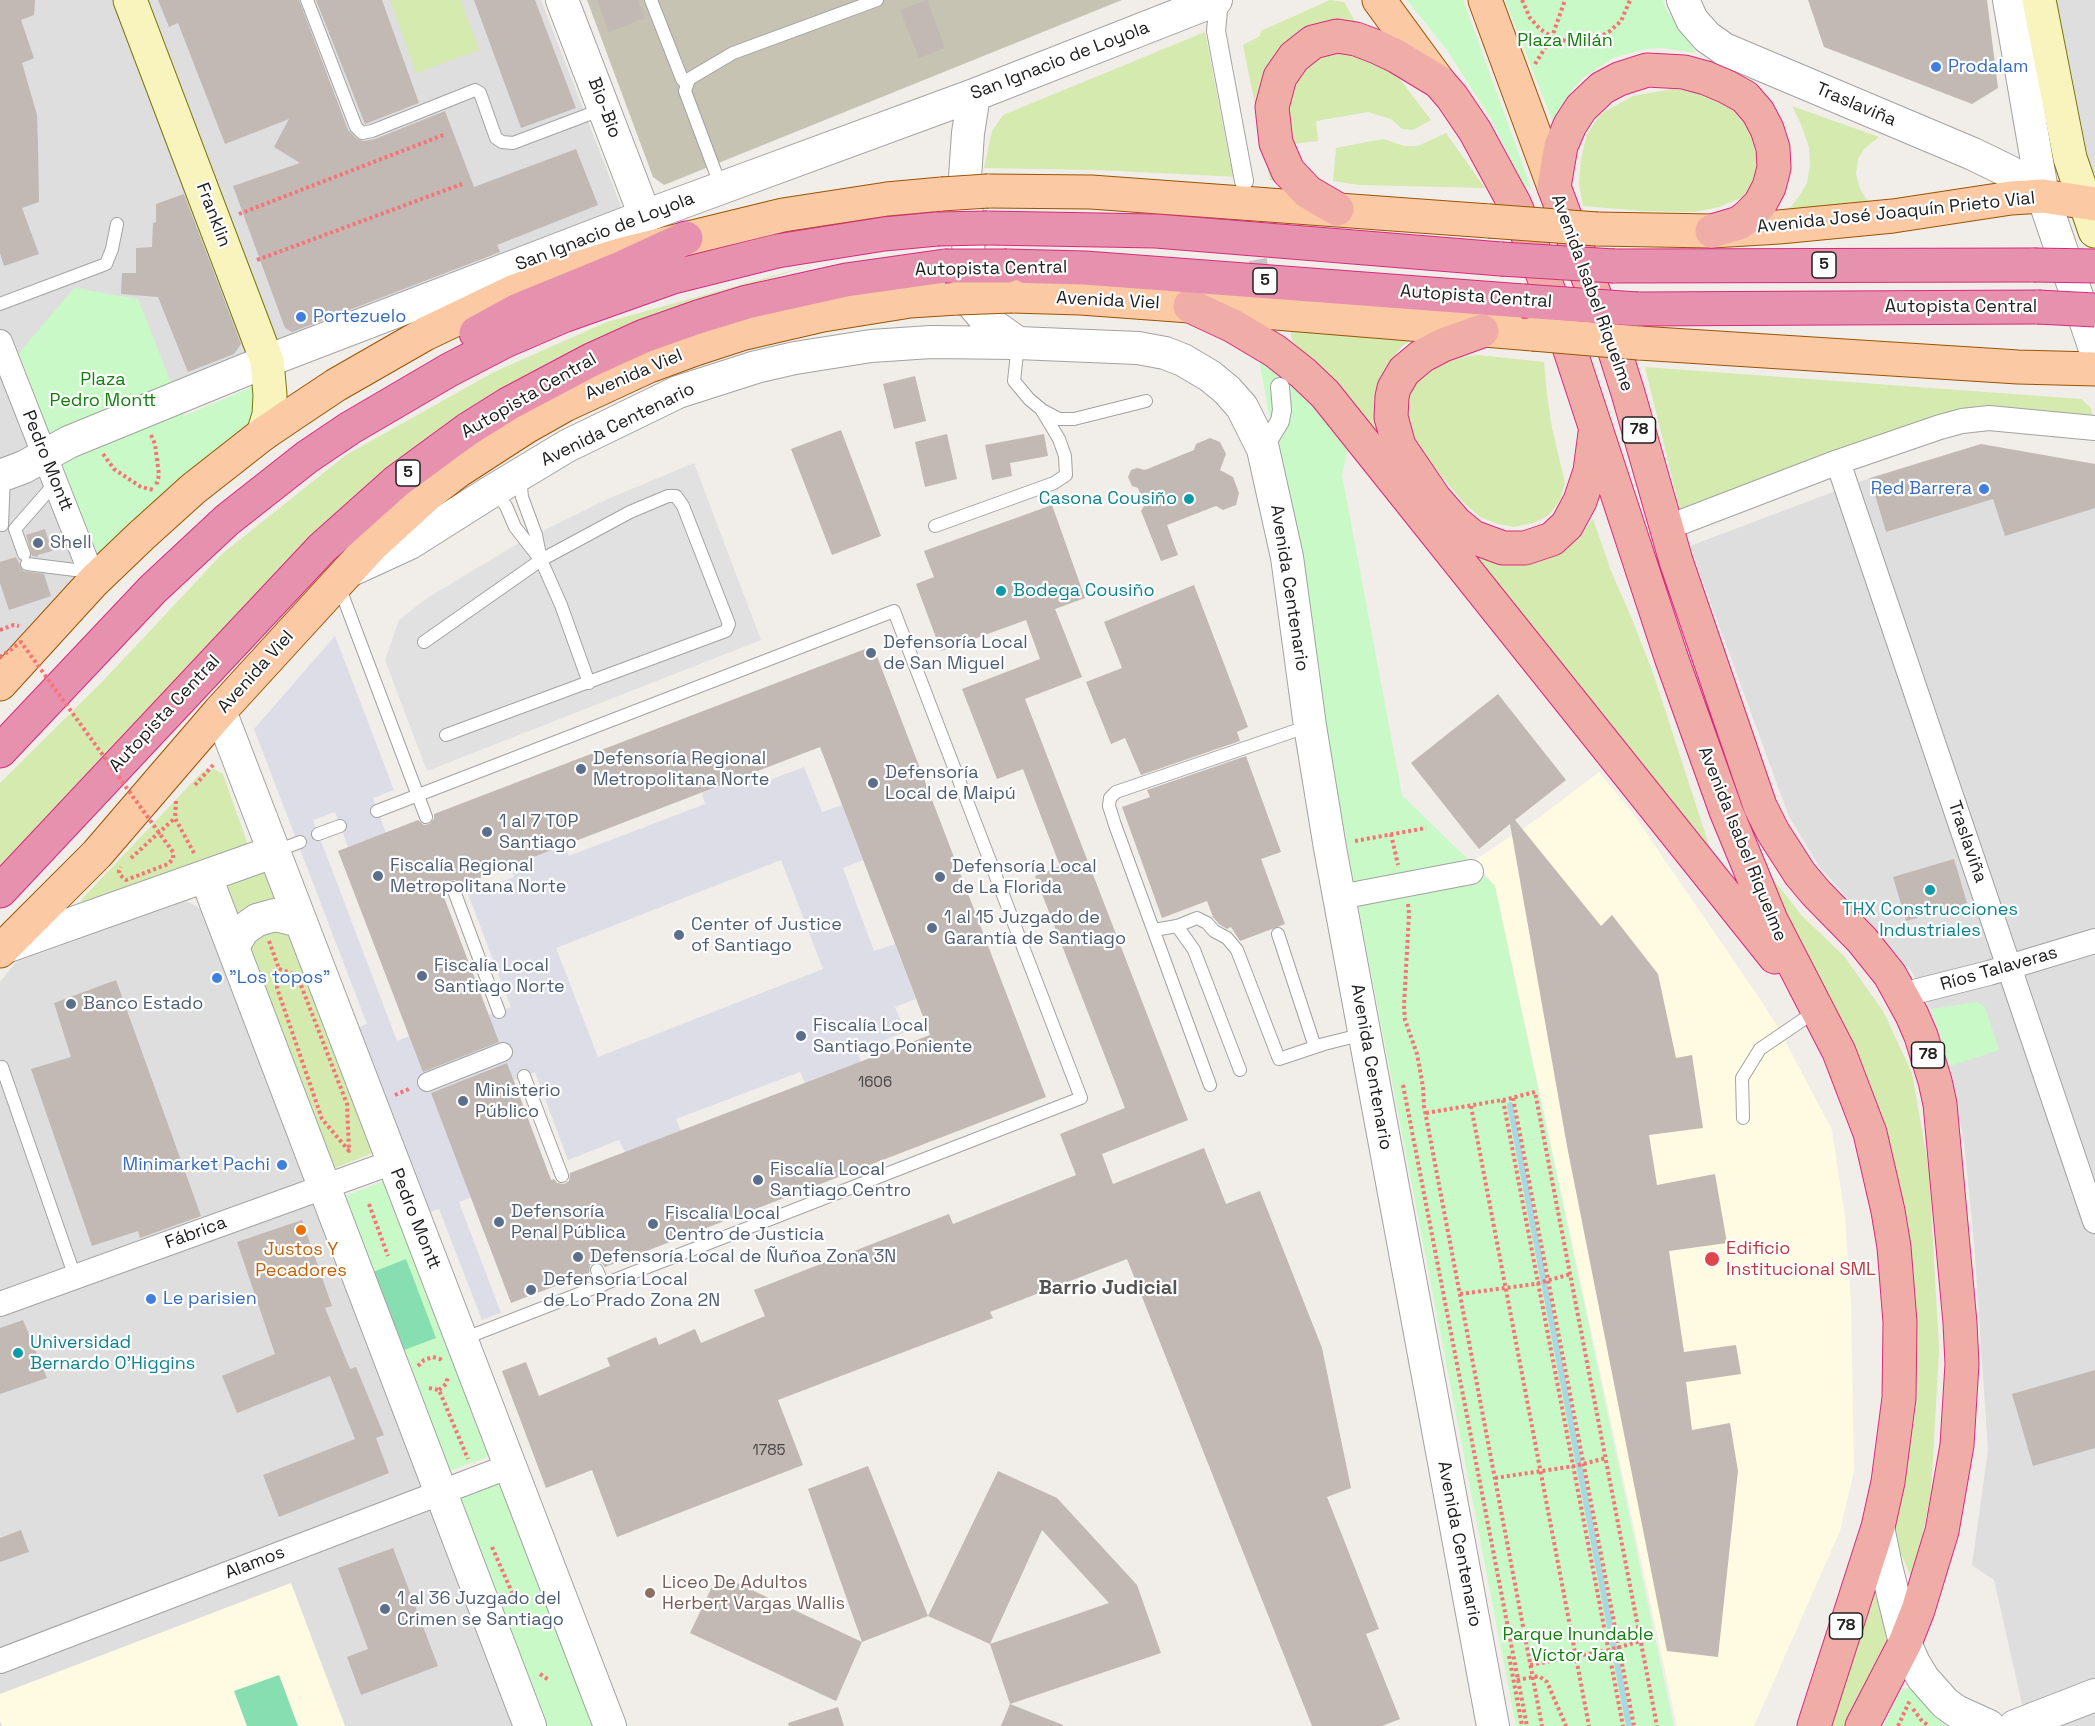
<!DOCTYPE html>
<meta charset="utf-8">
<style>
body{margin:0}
canvas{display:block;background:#f1ede8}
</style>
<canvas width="2095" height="1726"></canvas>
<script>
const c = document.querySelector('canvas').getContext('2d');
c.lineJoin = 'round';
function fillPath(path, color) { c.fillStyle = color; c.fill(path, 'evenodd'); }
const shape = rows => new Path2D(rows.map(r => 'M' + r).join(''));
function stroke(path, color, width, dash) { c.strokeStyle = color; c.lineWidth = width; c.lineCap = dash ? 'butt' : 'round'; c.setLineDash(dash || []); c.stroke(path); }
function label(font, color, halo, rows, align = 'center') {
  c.font = font + ' "Space Grotesk",sans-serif'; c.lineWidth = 4.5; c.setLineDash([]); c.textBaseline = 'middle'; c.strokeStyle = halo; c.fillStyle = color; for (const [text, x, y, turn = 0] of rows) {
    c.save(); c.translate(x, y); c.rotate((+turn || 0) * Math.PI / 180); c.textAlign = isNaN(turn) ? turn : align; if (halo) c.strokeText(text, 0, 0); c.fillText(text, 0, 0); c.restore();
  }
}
fillPath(shape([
 [0,0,541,0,622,209,29,443,85,587,0,675],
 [2028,0,2095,0,2095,173,2054,159],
 [1870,478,1886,532,1993,499,2095,508,2095,1726,2027,1726,1994,1580,1972,1565,1988,1450,1974,1243,1964,1142,1950,1066,1931,1010,1912,972,1819,866,1789,817,1690,546],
 [186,901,208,912,516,1726,0,1726,0,982,16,962]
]), '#dfdede');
fillPath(shape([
 [1599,772,1632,812,1762,1002,1781,1033,1832,1130,1845,1217,1851,1302,1854,1471,1840,1531,1754,1726,1677,1726,1495,886,1475,860,1540,817],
 [291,1583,345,1726,2,1726,0,1721,0,1694]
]), '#fffbe3');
fillPath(shape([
 [587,0,1122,0,664,185,653,177]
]), '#c6c3b3');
fillPath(shape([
 [390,0,461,0,479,50,416,73],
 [1330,0,1344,2,1357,25,1289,46,1288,183,1270,180,1243,45,1260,36,1261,31],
 [1205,32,1230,162,1238,177,1097,170,984,168,992,131,1003,115],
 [1342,43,1398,77,1431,120,1413,130,1402,129,1391,119,1368,112,1316,121,1318,141,1292,144,1283,106,1298,62],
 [1672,89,1697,91,1726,99,1762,139,1758,182,1743,197,1719,207,1694,212,1643,211,1583,206,1579,184,1581,159,1587,134,1602,113,1633,96],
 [1792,106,1879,137,1864,149,1858,159,1856,174,1860,189,1873,209,1776,218,1791,207,1800,195,1807,183,1810,165,1809,147,1801,124],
 [1446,133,1485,188,1359,185,1333,181,1336,148,1383,139,1404,146,1418,146],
 [805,267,659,314,575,349,427,440,0,869,0,783,103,681,222,554,346,455,494,372,607,322],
 [1290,329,1419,335,1402,346,1384,370,1378,384,1377,410,1387,447,1292,341],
 [1478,355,1544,362,1547,396,1552,428,1565,483,1560,500,1549,515,1533,523,1514,527,1498,524,1480,517,1463,502,1432,465,1418,446,1409,426,1406,400,1416,380,1432,365,1453,358],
 [1645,367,2081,399,2091,408,2093,419,1967,413,1681,514],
 [1593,519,1611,571,1632,619,1653,673,1712,854,1462,549,1534,561,1551,557,1564,551,1574,543],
 [214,769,223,774,248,845,84,908,81,900,202,772],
 [1755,856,1802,916,1844,956,1883,1011,1912,1073,1929,1171,1939,1350,1931,1493,1913,1581,1892,1533,1915,1414,1917,1321,1906,1211,1875,1110],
 [267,869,373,1153,324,1172,216,888],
 [1878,1580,1889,1641,1847,1726,1831,1726]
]), '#d4eaaf');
fillPath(shape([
 [1407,0,1463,0,1531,188,1524,185,1491,119,1447,50],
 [1505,0,1663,0,1666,9,1696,53,1662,48,1645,49,1613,58,1583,78,1571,91,1553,122],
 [74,288,138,299,184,416,257,385,252,415,246,433,100,561,18,354],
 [1258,353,1302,384,1348,449,1342,475,1402,795,1495,886,1674,1726,1516,1726,1354,884],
 [1977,1002,1985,1007,1999,1050,1950,1066,1931,1009],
 [384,1181,490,1456,444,1473,337,1199],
 [503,1481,598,1726,545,1726,459,1498],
 [1913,1687,1933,1715,1946,1726,1883,1726,1901,1690]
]), '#c9f9c6');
fillPath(shape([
 [406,1259,436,1338,404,1350,373,1272],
 [279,1675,298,1726,247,1726,234,1691]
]), '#87deb1');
fillPath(shape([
 [694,463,761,640,427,771,385,660,399,620,427,598,524,540,610,498]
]), '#e1e1e1');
fillPath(shape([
 [335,636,394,790,373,798,386,833,348,847,335,812,313,820,397,1041,485,1006,489,1015,511,1007,468,894,514,877,510,866,564,846,569,856,705,804,702,793,756,772,761,783,804,767,822,812,842,805,863,860,843,868,874,951,895,944,916,999,895,1007,905,1032,857,1051,861,1062,805,1083,800,1072,676,1119,681,1131,625,1152,619,1140,568,1160,535,1072,514,1080,547,1169,459,1202,501,1313,482,1320,439,1209,427,1213,356,1028,367,1024,254,729],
 [781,860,823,969,598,1057,556,948]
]), '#dcdde7');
stroke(shape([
 [1510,1105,1629,1726]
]), '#a9d9de', 6);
fillPath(shape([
 [0,0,35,0,34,15,21,20,34,58,22,63,37,115,38,144,39,202,22,208,39,254,4,266,0,253],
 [158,0,299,0,348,130,357,139,363,141,375,139,445,111,474,187,576,149,598,205,497,245,500,252,292,332,285,328,233,186,300,163,274,147,289,119,225,144,178,23,169,27],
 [316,0,382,0,419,103,365,124],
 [474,0,535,0,576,108,521,128],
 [597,0,638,0,645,18,609,32],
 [927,0,945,48,919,58,900,10],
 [1808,0,1987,0,1998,88,1972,104,1824,47],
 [184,194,241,344,234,354,188,372,158,297,121,294,122,273,136,273,136,248,152,247,153,223,156,222,156,204],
 [915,376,926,421,894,429,883,384],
 [841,430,881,536,832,555,791,449],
 [947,434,957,479,925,487,915,442],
 [1044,434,1048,456,1010,463,1012,476,992,480,985,445],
 [1210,438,1220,442,1226,454,1220,470,1233,477,1239,493,1236,505,1223,510,1216,506,1167,525,1178,555,1161,561,1141,511,1144,506,1138,488,1132,486,1128,477,1131,470,1137,468,1145,470,1194,450,1196,444],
 [1981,444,2095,464,2095,508,2005,536,1993,499,1886,532,1870,478],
 [1052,505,1085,598,1055,609,1082,677,1025,699,1188,1120,1102,1154,1113,1184,1204,1148,1226,1204,1260,1191,1322,1348,1351,1488,1327,1497,1379,1629,1366,1634,1400,1719,1382,1726,1312,1726,1127,1259,990,1312,993,1318,778,1400,803,1465,617,1537,592,1470,546,1488,502,1371,526,1362,539,1396,610,1366,607,1358,656,1337,659,1345,695,1329,701,1343,765,1316,754,1290,949,1214,953,1224,1076,1175,1060,1134,1125,1108,1035,876,1060,866,1023,769,997,779,962,689,1040,659,1026,620,941,651,916,584,934,577,924,551],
 [45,529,52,551,38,555,38,557,32,556,26,535],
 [16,557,23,571,44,574,51,596,9,610,0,583,0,562],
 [1194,585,1248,727,1237,732,1240,741,1141,775,1125,738,1111,744,1086,682,1122,668,1104,622],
 [873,646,1046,1097,605,1267,602,1263,595,1262,590,1265,589,1273,511,1303,431,1093,507,1063,551,1180,554,1179,557,1183,564,1184,569,1181,570,1173,930,1035,820,747,461,885,455,880,447,882,445,891,442,892,499,1042,423,1072,338,851,418,820,424,825,429,824,434,819,434,814],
 [1498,694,1566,780,1515,820,1601,926,1612,915,1658,974,1676,1058,1692,1055,1703,1128,1649,1135,1657,1185,1715,1174,1727,1243,1669,1251,1684,1352,1736,1345,1741,1374,1686,1382,1692,1430,1730,1423,1738,1471,1718,1657,1667,1651,1567,1146,1510,824,1479,849,1411,763],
 [1246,756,1281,852,1261,859,1285,924,1240,941,1231,927,1227,929,1219,924,1213,917,1207,901,1162,918,1122,807,1150,797,1147,790],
 [1954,859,1967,903,1906,921,1893,877],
 [116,980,201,1216,140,1238,138,1231,92,1246,31,1069,71,1057,54,1003],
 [302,1220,332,1306,325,1308,350,1369,356,1367,384,1435,376,1438,389,1473,279,1517,263,1475,355,1439,330,1376,237,1413,222,1376,275,1354,237,1242],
 [23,1320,47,1378,0,1394,0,1328],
 [2095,1370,2095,1448,2033,1466,2012,1394],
 [868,1466,928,1616,862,1642,808,1489],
 [998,1471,1057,1498,1137,1585,1161,1653,1010,1704,990,1644,928,1616],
 [1042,1530,1109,1603,990,1644],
 [21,1530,29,1552,0,1562,0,1538],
 [393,1548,438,1666,361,1695,347,1657,368,1649,338,1568],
 [718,1574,862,1642,836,1701,690,1633],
 [1010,1704,1063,1725,1063,1726,1001,1726],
 [838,1707,844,1726,789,1726,788,1723]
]), '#c2b8b4');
stroke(shape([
 [1253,233,1263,289]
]), '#c7c4c0', 18, [18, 9]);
const service = shape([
 [307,0,356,127,362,133,372,131,475,90,480,93,496,138,502,142,513,143,603,109],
 [651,0,682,79,686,84],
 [721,187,685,91,689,79,733,53,877,0],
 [0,304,106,264,112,249,117,224],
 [1042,410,1059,419,1074,419,1146,401],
 [520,478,522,497,536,535,541,560],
 [490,493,499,497,506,506,515,527,540,559],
 [2,525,4,475],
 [935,526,1054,483,1066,475,1065,456,1059,439,1041,409,1029,399,1014,381,1018,344],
 [24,554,15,529,56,482],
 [27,564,91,572],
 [339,586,426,817],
 [424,642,541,560,561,605,589,683],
 [446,735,726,631,729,624,683,506,676,496,668,496,630,512,541,560],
 [377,811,894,611,1081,1098,463,1339],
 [318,834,340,826],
 [274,852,300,842],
 [453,888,499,1012],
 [1177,926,1194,950,1240,1070],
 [1154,930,1177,926,1197,918,1207,923,1214,931,1227,938,1237,950,1279,1059,1324,1044,1364,1034],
 [1278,934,1315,1047],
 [2,1067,75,1277],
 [524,1076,562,1176],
 [1210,1085,1115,825,1109,806,1110,798,1116,792,1309,726],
 [1743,1118,1742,1078,1760,1049,1804,1019,1819,1015],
 [597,1270,603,1285]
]);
const pedestrian = shape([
 [1219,0,1216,31,1244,181],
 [1263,449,1280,421,1282,410,1280,387],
 [427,1082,503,1052]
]);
const minor = shape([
 [0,342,94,581],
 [1838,462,2095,1221],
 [1666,528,1838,462,1940,427,1962,421,1989,418,2095,428],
 [1340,897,1471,872],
 [1902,995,1989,973,2095,941],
 [0,1304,393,1162],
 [0,1661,510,1466]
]);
const tertiary = shape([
 [562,0,645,216],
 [1683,0,1692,20,1707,37,1724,49,1973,154,2010,172,2043,196],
 [2009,0,2043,196,2095,349],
 [974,95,968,133,965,178,971,302,987,321,1018,343],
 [0,476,24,467,69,442,267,361,645,216,974,95,1216,0],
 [349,571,410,543,489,493,567,446,678,392,756,367,795,358,871,346,931,342,1018,343,1138,348,1165,353,1183,360,1210,376,1227,390,1242,407,1263,449,1287,557,1310,726,1330,848,1493,1726],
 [220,711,610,1726],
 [206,877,530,1726],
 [233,947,243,930,257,920,275,915,300,921],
 [3,948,273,852],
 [1878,1527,1886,1566,1905,1643,1914,1663,1923,1678,1945,1703,1956,1711,1989,1726],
 [2015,1726,2095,1695]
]);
const secondary = shape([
 [130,0,267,361,270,395,269,415,263,434],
 [2039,0,2070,158,2095,231]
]);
const primary = shape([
 [1379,0,1439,82],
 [1485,0,1554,187],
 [988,191,1091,192,1489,221],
 [1597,229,1712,231,1779,227,1893,216,2011,198,2043,196,2095,204],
 [1012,296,1081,298,1190,306,1533,334],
 [1639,343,2018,367,2095,369],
 [0,684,94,581,141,536,193,489,263,434,291,415,336,385,425,334,515,291,561,273,623,254,783,215,887,199,942,194],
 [0,951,97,854,220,711,372,545,428,494,458,471,526,427,565,405,649,366,695,349,741,334,823,315,910,301,957,298]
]);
const trunk = shape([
 [1337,209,1308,192,1288,171,1276,143,1272,107,1280,77,1294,57,1313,42,1337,36,1356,39,1377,47,1396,56,1439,82,1452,97,1475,131,1514,203,1532,245,1567,341,1671,657,1726,811,1771,920,1839,1052,1870,1133,1888,1211,1894,1247,1900,1322,1899,1398,1888,1482,1878,1527,1814,1726],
 [1712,231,1739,223,1747,217,1760,204,1769,187,1774,168,1773,148,1767,129,1758,112,1745,97,1727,87,1706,78,1684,72,1647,70,1619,79,1602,88,1581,108,1570,125,1561,146,1554,187,1609,333,1628,393,1676,561,1760,806,1773,832,1800,874,1816,893,1862,940,1890,975,1912,1015,1921,1036,1935,1081,1940,1104,1960,1323,1962,1364,1957,1445,1942,1531,1918,1610,1905,1643,1862,1726],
 [1190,306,1233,326,1275,351,1303,373,1325,394,1775,957],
 [1482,331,1443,345,1422,356,1404,371,1394,388,1392,397,1391,417,1399,446,1435,499,1456,523,1473,537,1503,548,1525,548,1552,539,1567,525,1580,501,1590,471,1595,433]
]);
const motorway = shape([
 [987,228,1156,231,1501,259],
 [1007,266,1085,268,1523,301],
 [1614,266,2034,265],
 [1637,309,2038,307],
 [476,333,518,310,621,268,686,238],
 [0,751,153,589,227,520,307,457,350,428,449,370,505,341,563,316,673,277,777,251,884,234,937,229],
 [0,891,322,548,397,481,468,429,508,404,591,360,644,336,698,317,747,302,846,280,945,266]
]);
stroke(service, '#a2a2a2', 14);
stroke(pedestrian, '#a2a2a2', 20);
stroke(minor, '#a2a2a2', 26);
stroke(tertiary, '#a2a2a2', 34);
stroke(secondary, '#797607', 35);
stroke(primary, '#9b5402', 35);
stroke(trunk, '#d92a7e', 35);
stroke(motorway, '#d92a7e', 35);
stroke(shape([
 [1522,0,1530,18,1540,29,1552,37,1566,41,1581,42,1596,39,1610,31,1621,21,1630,0],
 [1535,64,1552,37,1565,0],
 [239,214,446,134],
 [257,260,462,184],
 [151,435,155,444,159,475,156,486],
 [103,454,114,469,141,487,154,490],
 [0,630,14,625,19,626],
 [195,785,214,764],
 [176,801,175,818,195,855],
 [1391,834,1398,865],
 [1355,841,1426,828],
 [131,858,175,818],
 [1408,904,1409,914,1404,1005,1405,1020,1417,1054,1423,1087,1424,1106,1542,1726],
 [269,941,279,969],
 [279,969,297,975,347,1104,349,1151,322,1119,277,988,279,969],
 [1403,1085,1527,1726],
 [395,1095,409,1089],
 [1513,1098,1634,1726],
 [1503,1100,1623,1726],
 [1471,1106,1589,1726],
 [1426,1113,1508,1099,1535,1092,1657,1726],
 [369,1204,388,1256],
 [1460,1294,1535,1284,1571,1274],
 [418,1366,424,1360,433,1357,440,1359,442,1361],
 [429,1388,439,1390,468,1459],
 [439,1390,446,1384,448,1376],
 [1495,1478,1575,1466,1606,1458],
 [492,1547,514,1597,513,1606],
 [1509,1656,1522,1726],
 [1530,1665,1609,1650,1641,1641],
 [540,1674,549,1680],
 [1517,1680,1539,1676,1547,1682,1566,1726],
 [1913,1709,1922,1721,1929,1726],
 [1898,1726,1910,1700]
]), '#f87276', 4, [3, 3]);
stroke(service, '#fff', 12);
stroke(pedestrian, '#fff', 18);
stroke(minor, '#fff', 24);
stroke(tertiary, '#fff', 32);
stroke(secondary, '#f9f4be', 33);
stroke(primary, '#fbc9a3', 33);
stroke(trunk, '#f0ada8', 33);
stroke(motorway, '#e691ad', 33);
const primaryBridge = shape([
 [942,194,988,191],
 [1489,221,1597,229],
 [957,298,1012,296],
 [1533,334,1639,343]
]);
const motorwayBridge = shape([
 [937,229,987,228],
 [1501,259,1614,266],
 [2034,265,2095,266],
 [945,266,1007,266],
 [1523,301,1637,309],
 [2038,307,2095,310]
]);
stroke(primaryBridge, '#9b5402', 35, []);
stroke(motorwayBridge, '#d92a7e', 35, []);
stroke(shape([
 [0,657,21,642,173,852,173,859,168,864,126,880,120,875,119,871,121,867]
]), '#f87276', 4, [3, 3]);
stroke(primaryBridge, '#fbc9a3', 33);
stroke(motorwayBridge, '#e691ad', 33);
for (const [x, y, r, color] of [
 [1936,67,6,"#3f7fe0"],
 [301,317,6,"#3f7fe0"],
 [1984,489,6,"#3f7fe0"],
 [1189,499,6,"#0f9aa8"],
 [38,543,6,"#5c6f8a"],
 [1001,591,6,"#0f9aa8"],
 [871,653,6,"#5c6f8a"],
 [581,769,6,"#5c6f8a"],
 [873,783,6,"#5c6f8a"],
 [487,832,6,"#5c6f8a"],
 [378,876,6,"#5c6f8a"],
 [940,877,6,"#5c6f8a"],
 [1930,890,6,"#0f9aa8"],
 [932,928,6,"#5c6f8a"],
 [679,935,6,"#5c6f8a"],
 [422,976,6,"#5c6f8a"],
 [217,978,6,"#3f7fe0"],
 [71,1004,6,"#5c6f8a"],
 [801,1036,6,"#5c6f8a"],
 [463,1101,6,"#5c6f8a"],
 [282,1165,6,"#3f7fe0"],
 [758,1180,6,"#5c6f8a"],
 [499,1222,6,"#5c6f8a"],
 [653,1224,6,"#5c6f8a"],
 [301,1230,6,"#e8710a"],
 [578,1257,6,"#5c6f8a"],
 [1712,1259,8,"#e0444e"],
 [531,1290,6,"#5c6f8a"],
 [151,1299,6,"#3f7fe0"],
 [18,1353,6,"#0f9aa8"],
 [650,1593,6,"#8d6e63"],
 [385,1609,6,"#5c6f8a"]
]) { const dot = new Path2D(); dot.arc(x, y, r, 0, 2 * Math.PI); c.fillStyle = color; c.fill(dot); stroke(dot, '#fff', 2); }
label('15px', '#494746', null, [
 ["1606",875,1083],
 ["1785",769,1451]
]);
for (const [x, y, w] of [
 [1824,265,24],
 [1265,281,24],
 [1639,430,33],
 [408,473,24],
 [1928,1055,33],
 [1846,1626,33]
]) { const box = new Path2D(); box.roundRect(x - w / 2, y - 13, w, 26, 4.5); c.fillStyle = '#fff'; c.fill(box); stroke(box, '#212121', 1.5); }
label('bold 16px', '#212121', null, [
 ["5",1824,265],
 ["5",1265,281],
 ["78",1639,430],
 ["5",408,473],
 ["78",1928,1055],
 ["78",1846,1626]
]);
label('18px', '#13800d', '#fff', [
 ["Plaza Milán",1565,41],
 ["Plaza",103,380],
 ["Pedro Montt",103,401],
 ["Parque Inundable",1578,1635],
 ["Víctor Jara",1578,1656]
]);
label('18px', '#212121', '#fff', [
 ["San Ignacio de Loyola",1060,61,-21],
 ["Traslaviña",1856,105,23],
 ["Bio-Bio",604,108,69],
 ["Avenida José Joaquín Prieto Vial",1896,213,-6],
 ["Franklin",213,215,69],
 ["San Ignacio de Loyola",605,232,-21],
 ["Autopista Central",991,269,-1],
 ["Avenida Isabel Riquelme",1592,293,70],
 ["Autopista Central",1476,297,4],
 ["Avenida Viel",1108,301,3],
 ["Autopista Central",1961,307],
 ["Avenida Viel",634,375,-23],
 ["Autopista Central",529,396,-30],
 ["Avenida Centenario",618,425,-26],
 ["Pedro Montt",47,461,68],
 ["Avenida Centenario",1289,588,81],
 ["Avenida Viel",256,672,-48],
 ["Autopista Central",165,714,-47],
 ["Traslaviña",1967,842,71],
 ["Avenida Isabel Riquelme",1742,844,68],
 ["Ríos Talaveras",1999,969,-16],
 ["Avenida Centenario",1371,1067,80],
 ["Pedro Montt",415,1219,68],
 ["Fábrica",196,1233,-20],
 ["Avenida Centenario",1459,1544,79],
 ["Alamos",255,1563,-21]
]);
label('18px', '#366cbe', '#fff', [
 ["Prodalam",1948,67],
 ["Portezuelo",313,317],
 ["Red Barrera",1972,489,"right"],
 ["\"Los topos\"",229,978],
 ["Minimarket Pachi",270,1165,"right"],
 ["Le parisien",163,1299]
], 'left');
label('18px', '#0d838f', '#fff', [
 ["Casona Cousiño",1177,499,"right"],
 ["Bodega Cousiño",1013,591],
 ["THX Construcciones",1930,910,"center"],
 ["Industriales",1930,931,"center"],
 ["Universidad",30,1343],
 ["Bernardo O'Higgins",30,1364]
], 'left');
label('18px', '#4e5e75', '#fff', [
 ["Shell",50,543],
 ["Defensoría Local",883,643],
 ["de San Miguel",883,664],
 ["Defensoría Regional",593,759],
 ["Metropolitana Norte",593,780],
 ["Defensoría",885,773],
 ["Local de Maipú",885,794],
 ["1 al 7 TOP",499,822],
 ["Santiago",499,843],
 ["Fiscalía Regional",390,866],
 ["Metropolitana Norte",390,887],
 ["Defensoría Local",952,867],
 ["de La Florida",952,888],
 ["1 al 15 Juzgado de",944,918],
 ["Garantía de Santiago",944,939],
 ["Center of Justice",691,925],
 ["of Santiago",691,946],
 ["Fiscalía Local",434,966],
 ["Santiago Norte",434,987],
 ["Banco Estado",83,1004],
 ["Fiscalía Local",813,1026],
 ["Santiago Poniente",813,1047],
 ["Ministerio",475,1091],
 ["Público",475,1112],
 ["Fiscalía Local",770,1170],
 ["Santiago Centro",770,1191],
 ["Defensoría",511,1212],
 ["Penal Pública",511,1233],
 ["Fiscalía Local",665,1214],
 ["Centro de Justicia",665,1235],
 ["Defensoría Local de Ñuñoa Zona 3N",590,1257],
 ["Defensoria Local",543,1280],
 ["de Lo Prado Zona 2N",543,1301],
 ["1 al 36 Juzgado del",397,1599],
 ["Crimen se Santiago",397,1620]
], 'left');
label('18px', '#be3a42', '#fff', [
 ["Edificio",1726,1249],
 ["Institucional SML",1726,1270]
], 'left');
label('18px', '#c56008', '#fff', [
 ["Justos Y",301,1250],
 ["Pecadores",301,1271]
]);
label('18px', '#785e54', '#fff', [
 ["Liceo De Adultos",662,1583],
 ["Herbert Vargas Wallis",662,1604]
], 'left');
label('bold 20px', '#545454', '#fff', [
 ["Barrio Judicial",1108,1289]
]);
</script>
